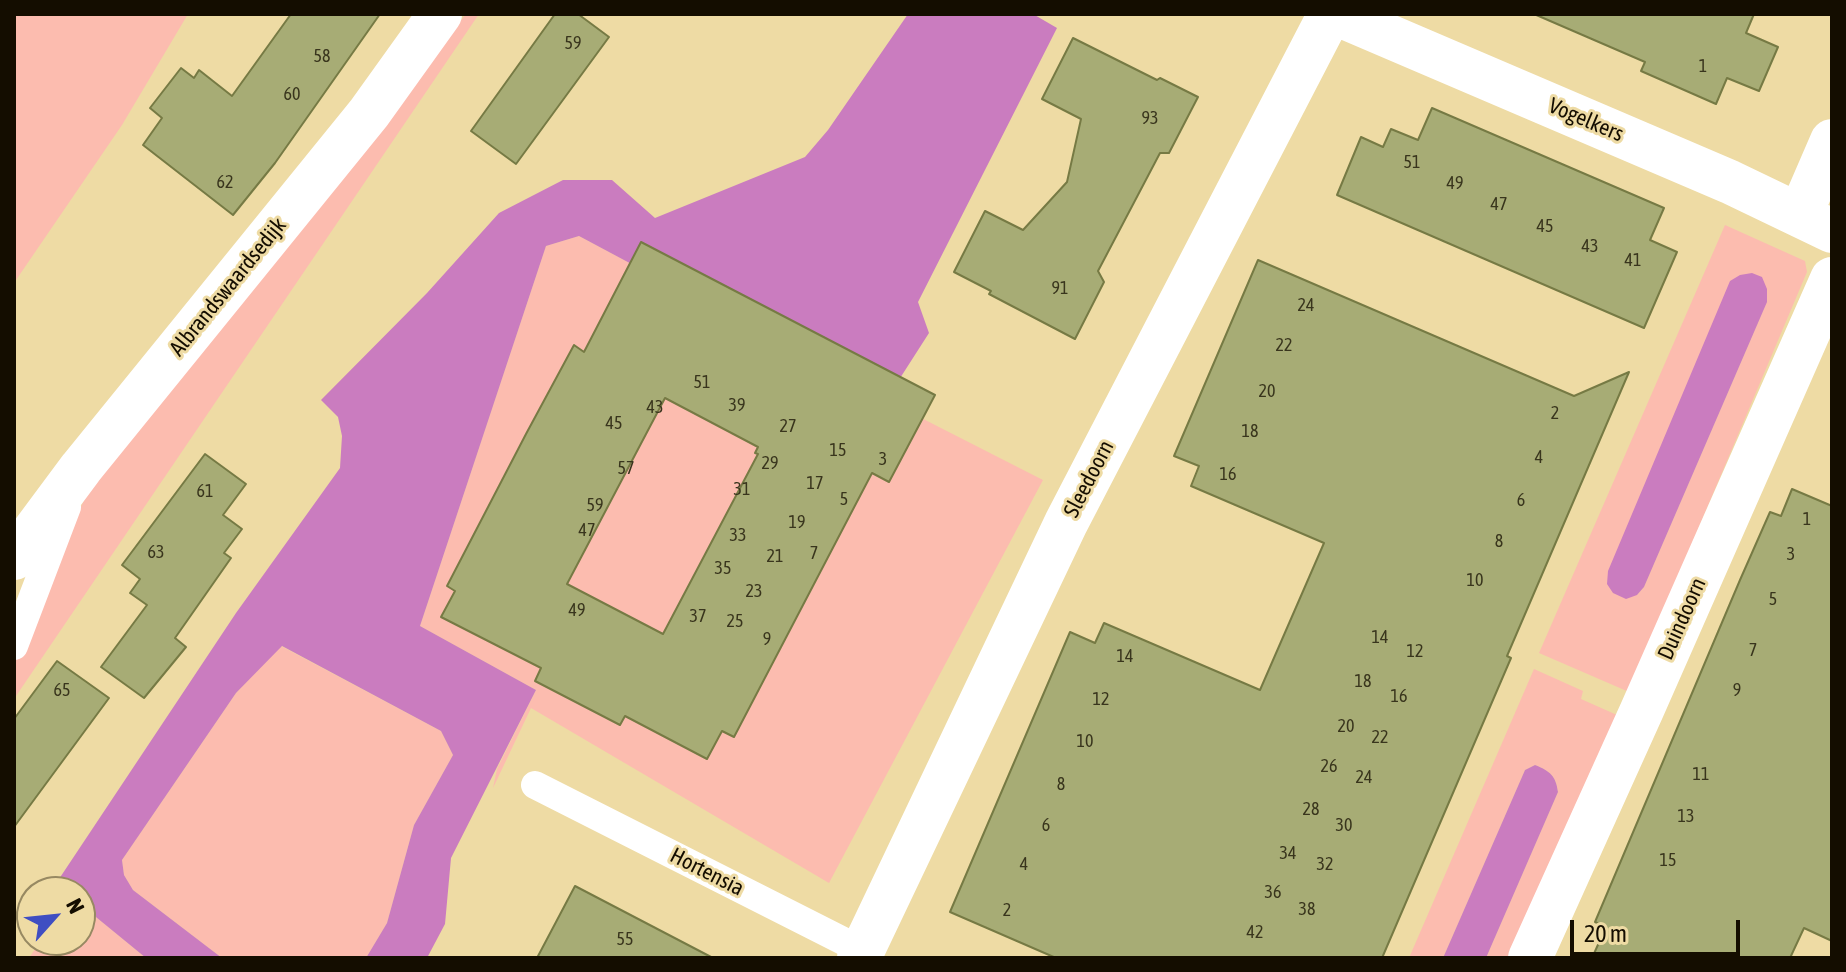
<!DOCTYPE html>
<html>
<head>
<meta charset="utf-8">
<style>
  body { margin:0 }
  #map { position:relative; width:1846px; height:972px; overflow:hidden; background:#eedba4; font-family:"Asap Condensed",sans-serif }
  canvas { display:block }
  .frame { position:absolute; inset:0; border:16px solid #140d00; pointer-events:none }
  .north { position:absolute; left:16px; top:876px; width:80px; height:80px; box-sizing:border-box; background:#eedba4; border:2px solid #978962; border-radius:50%; rotate:63deg; font-size:22px; font-weight:700; line-height:32px; text-align:center; color:#140d00 }
  .north::after { content:''; display:block; margin:auto; width:28px; height:36px; background:#3f4ec2; clip-path:polygon(50% 0,100% 100%,50% 72%,0 100%) }
  .scale { position:absolute; left:1570px; top:920px; width:170px; height:36px; box-sizing:border-box; border:4px solid #140d00; border-top:0; padding-left:10px; font-size:24px; line-height:28px; white-space:nowrap; color:#140d00; -webkit-text-stroke:6px #eedba4; paint-order:stroke }
</style>
</head>
<body>
<div id="map">
<canvas width="1846" height="972"></canvas>
<div class="frame"></div>
<div class="north">N</div>
<div class="scale">20 m</div>
</div>
<script>
const ctx = document.querySelector('canvas').getContext('2d');
ctx.lineJoin = 'round';
function fillPath(path, color) { ctx.fillStyle = color; ctx.fill(path, 'evenodd'); }
function strokePath(path, color, width, dash) { ctx.strokeStyle = color; ctx.lineWidth = width; ctx.lineCap = dash ? 'butt' : 'round'; ctx.setLineDash(dash || []); ctx.stroke(path); }
function label(font, color, halo, rows, align = 'center') {
  ctx.font = font + ' "Asap Condensed",sans-serif'; ctx.lineWidth = 6; ctx.setLineDash([]); ctx.textBaseline = 'middle'; ctx.strokeStyle = halo; ctx.fillStyle = color; for (const [text, x, y, turn = 0] of rows) {
    ctx.save(); ctx.translate(x, y); ctx.rotate((+turn || 0) * Math.PI / 180); ctx.textAlign = isNaN(turn) ? turn : align; if (halo) ctx.strokeText(text, 0, 0); ctx.fillText(text, 0, 0); ctx.restore();
  }
}
const green = new Path2D(`
  M14,14h174l-66,111 -108,158z
  M466,14h13l-465,685v-43l75,-167z
  M1725,225l80,36 2,11 -178,420 -90,-39zM1767,302l-123,285 -7,8z
  M579,236l307,164 157,80 -214,403 -298,-175 -38,80 4,-19 39,-79 -116,-64 126,-380z
  M281,646l160,85 12,24 -39,70 -27,98 -21,35h-144l-89,-68 -9,-15 -2,-15 114,-167z
  M1534,669l49,22 -2,8 36,16 -104,243h-27l72,-166c-2,-16 -8,-21 -23,-27l-10,5 -82,188h-34z
  M80,904l66,54h-117l12,-18h39z`);
const water = new Path2D(`
  M908,14h125l24,14 -139,274 11,31 -43,67 -307,-164 -33,10 -126,380 116,64 -85,168 -6,66 -18,34h-61l21,-35 27,-98 39,-70 -12,-24 -159,-85 -46,47 -114,167 2,15 9,15 89,68h-76l-66,-54v-12h-16l-9,-7 181,-272 104,-145 2,-32 -4,-19 -17,-17 106,-107 72,-80 64,-33h49l43,38 150,-61 23,-27z
  M1752,273l10,4 5,12v13l-123,285 -7,8 -11,4 -13,-6 -6,-9 1,-13 122,-290 10,-6z
  M1535,765c15,6 21,11 23,27l-72,166h-43l82,-188z`);
const building = new Path2D(`
  M291,14h89l-105,149 -42,52 -90,-70 19,-27 -12,-10 31,-40 13,10 5,-8 33,26z
  M555,14h23l31,23 -93,127 -45,-33z
  M1534,14h220l-8,19 32,14 -19,44 -32,-13 -11,26 -75,-33 4,-9z
  M1073,38l84,42 3,-2 38,19 -29,56h-9l-62,118 6,11 -29,57 -86,-45 2,-3 -37,-19 31,-61 38,19 44,-48 14,-63 -39,-20z
  M1432,108l232,100 -14,32 27,12 -33,76 -307,-133 24,-58 22,10 8,-18 27,11z
  M641,242l294,153 -46,87 -17,-9 -138,264 -12,-6 -15,28 -82,-43 -5,9 -85,-44 6,-13 -100,-51 14,-26 -8,-5 79,-152 48,-89 10,7zM665,398l93,49 -3,6 3,1 -95,180 -96,-50z
  M1258,260l316,136 55,-24 -122,284 4,2 -129,300h-326l-106,-46 120,-280 25,11 9,-20 156,67 64,-147 -133,-57 8,-20 -25,-10z
  M205,454l41,30 -23,31 19,14 -18,24 7,5 -56,80 11,9 -42,51 -43,-31 46,-62 -17,-12 10,-14 -18,-14z
  M1792,489l40,17v435l-28,-13 -14,30h-198l14,-31 -11,-5 145,-342 30,-68 11,4z
  M57,661l52,37 -95,129v-108z
  M575,886l138,72h-176z`);
const service = new Path2D(`
  M14,646l53,-139
  M535,785l328,166`);
const minor = new Path2D(`
  M1337,14l393,168 102,49
  M1800,215l32,-74
  M14,558l67,-90 288,-355 71,-99
  M859,958l207,-435 264,-509
  M1530,958l112,-248 190,-431`);
const numberNames = [
  ["59",573,43],
  ["58",322,56],
  ["1",1703,66],
  ["60",292,94],
  ["93",1150,118],
  ["51",1412,162],
  ["62",225,182],
  ["49",1455,183],
  ["47",1499,204],
  ["45",1545,226],
  ["43",1590,246],
  ["41",1633,260],
  ["91",1060,288],
  ["24",1306,305],
  ["22",1284,345],
  ["51",702,382],
  ["20",1267,391],
  ["39",737,405],
  ["43",655,407],
  ["2",1555,413],
  ["45",614,423],
  ["27",788,426],
  ["18",1250,431],
  ["15",838,450],
  ["4",1539,457],
  ["3",883,459],
  ["29",770,463],
  ["57",626,468],
  ["16",1228,474],
  ["17",815,483],
  ["31",742,489],
  ["61",205,491],
  ["5",844,499],
  ["6",1521,500],
  ["59",595,505],
  ["1",1807,519],
  ["19",797,522],
  ["47",587,530],
  ["33",738,535],
  ["8",1499,541],
  ["63",156,552],
  ["7",814,553],
  ["3",1791,554],
  ["21",775,556],
  ["35",723,568],
  ["10",1475,580],
  ["23",754,591],
  ["5",1773,599],
  ["49",577,610],
  ["37",698,616],
  ["25",735,621],
  ["14",1380,637],
  ["9",767,639],
  ["7",1753,650],
  ["12",1415,651],
  ["14",1125,656],
  ["18",1363,681],
  ["65",62,690],
  ["9",1737,690],
  ["16",1399,696],
  ["12",1101,699],
  ["20",1346,726],
  ["22",1380,737],
  ["10",1085,741],
  ["26",1329,766],
  ["11",1701,774],
  ["24",1364,777],
  ["8",1061,784],
  ["28",1311,809],
  ["13",1686,816],
  ["6",1046,825],
  ["30",1344,825],
  ["34",1288,853],
  ["15",1668,860],
  ["4",1024,864],
  ["32",1325,864],
  ["36",1273,892],
  ["38",1307,909],
  ["2",1007,910],
  ["42",1255,932],
  ["55",625,939]
];
const streetNames = [
  ["Vogelkers",1586,120,23],
  ["Albrandswaardsedijk",228,287,-51],
  ["Sleedoorn",1089,479,-63],
  ["Duindoorn",1682,619,-66],
  ["Hortensia",707,872,27]
];
fillPath(green, '#fcbcaf');
fillPath(water, '#ca7cbf');
fillPath(building, '#a7ac75');
strokePath(building, '#767a44', 2);
strokePath(service, '#fff', 28);
strokePath(minor, '#fff', 44);
label('18px', '#39351d', null, numberNames);
label('22px', '#140d00', '#eedba4', streetNames);
</script>
</body>
</html>
